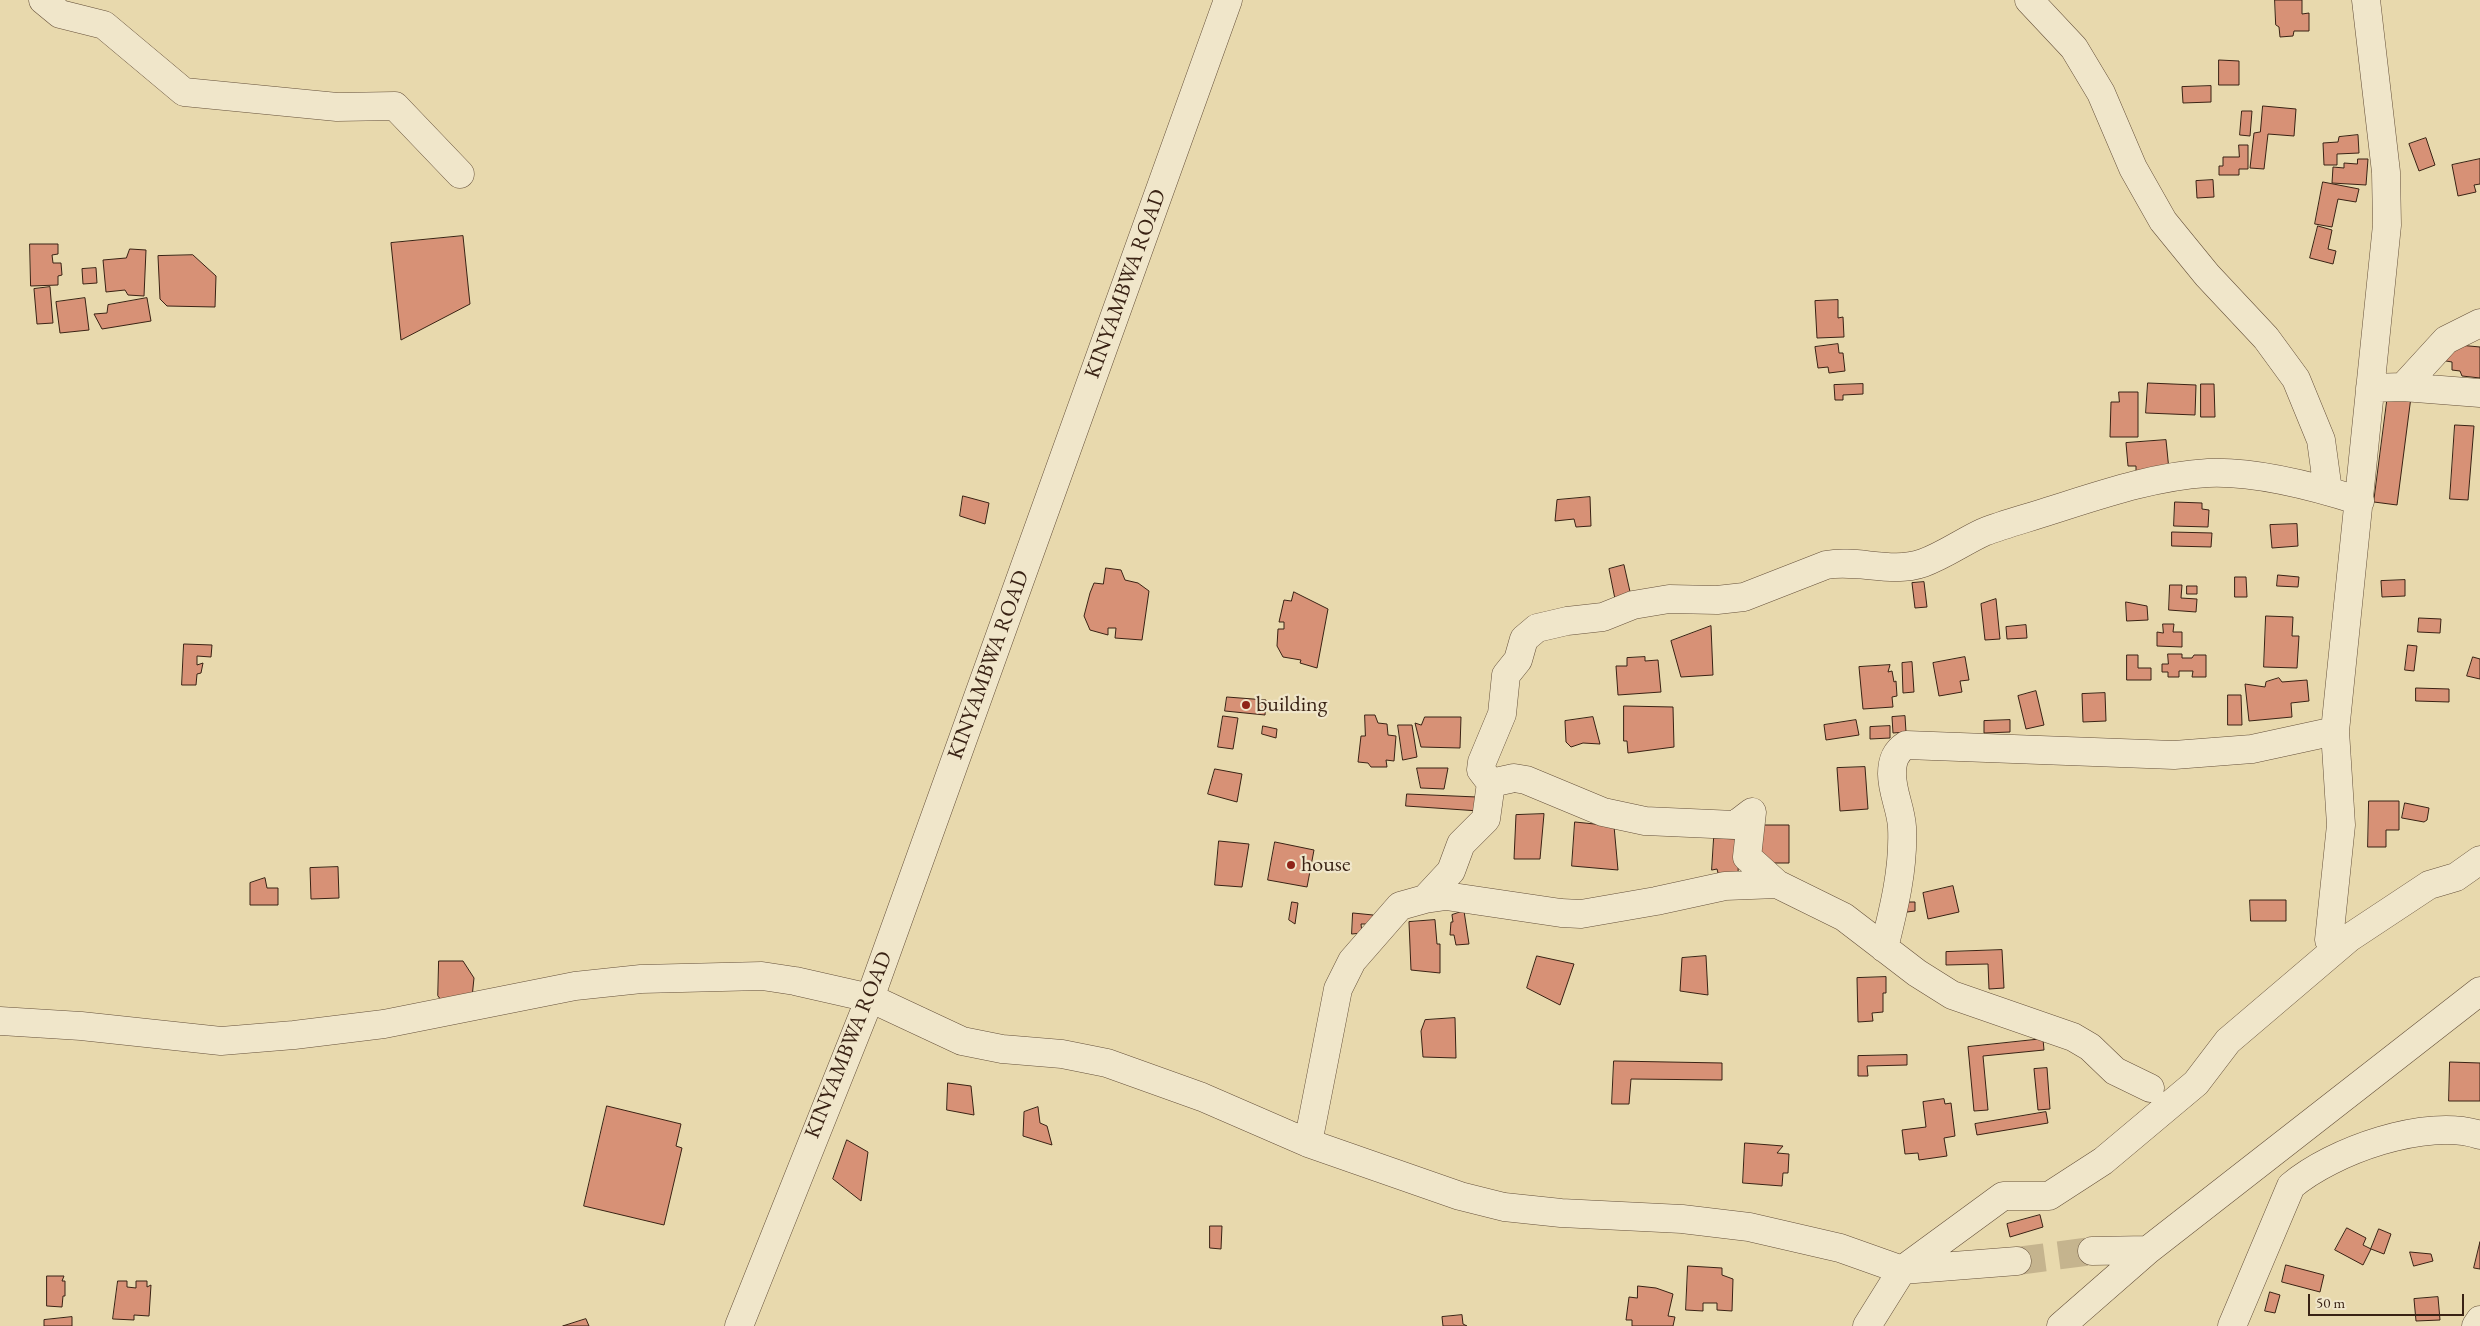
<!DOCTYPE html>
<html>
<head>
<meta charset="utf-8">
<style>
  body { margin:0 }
  #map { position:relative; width:2480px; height:1326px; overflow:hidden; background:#e8d9ad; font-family:"EB Garamond",serif }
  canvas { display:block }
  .scale { position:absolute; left:2308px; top:1294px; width:156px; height:22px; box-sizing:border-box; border:2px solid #392214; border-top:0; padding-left:6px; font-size:15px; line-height:18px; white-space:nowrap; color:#392214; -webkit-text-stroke:4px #f0e6ca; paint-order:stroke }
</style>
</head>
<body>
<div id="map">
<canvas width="2480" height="1326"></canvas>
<div class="scale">50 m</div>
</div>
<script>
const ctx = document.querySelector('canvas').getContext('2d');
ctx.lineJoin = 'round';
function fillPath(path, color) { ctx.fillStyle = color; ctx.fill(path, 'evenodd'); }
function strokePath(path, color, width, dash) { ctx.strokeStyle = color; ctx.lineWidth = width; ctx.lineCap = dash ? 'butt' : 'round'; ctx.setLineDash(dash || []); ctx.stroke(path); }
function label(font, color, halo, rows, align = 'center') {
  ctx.font = font + ' "EB Garamond",serif'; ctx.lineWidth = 4.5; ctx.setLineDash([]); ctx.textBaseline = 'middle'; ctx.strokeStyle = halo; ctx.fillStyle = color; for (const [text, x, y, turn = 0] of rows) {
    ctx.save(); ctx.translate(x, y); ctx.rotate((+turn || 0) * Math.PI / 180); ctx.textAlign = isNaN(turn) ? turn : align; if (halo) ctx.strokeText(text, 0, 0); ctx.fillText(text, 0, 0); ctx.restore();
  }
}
const building = new Path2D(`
  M2275,0h27v14l7,-1v18h-15l-1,5 -13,1 -1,-10 -3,-2z
  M2219,60l20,1v24h-20z
  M2211,86v16l-28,1 -1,-16z
  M2263,106l33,3 -2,27 -26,-2 -4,35 -14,-1 4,-35 6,-1z
  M2242,111h10l-2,25 -10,-1z
  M2358,135l1,18 -22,1v11h-13l-1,-22 15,-1 1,-5z
  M2426,138l9,27 -16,6 -10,-27z
  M2239,145h9v24h-9v6h-20v-9h4v-9h16z
  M2358,159h10l-2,26 -34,-2 1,-16 11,1v-5l13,1z
  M2480,159v25l-6,1 2,7 -18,4 -6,-31z
  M2213,180l1,17 -17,1 -1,-17z
  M2323,182l36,7 -3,13 -18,-3 -6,28 -17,-3z
  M2318,226l14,4 -4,19 8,2 -3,13 -23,-6z
  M463,236l7,68 -69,36 -10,-97z
  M30,244h28v10l-6,1 1,8h8l1,12 -4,1v9l-27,1z
  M130,249l16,1 -2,46 -16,-1 -3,-5 -19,2 -3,-32 23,-2z
  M193,255l23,21 -1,31 -48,-1 -7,-7 -2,-43z
  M96,268l1,15 -14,1 -1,-15z
  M50,287l3,36 -16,1 -3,-35z
  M85,298l4,32 -29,3 -4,-31z
  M147,298l4,23 -49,8 -8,-15 13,-1 1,-8z
  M1838,300v18l5,-1 1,20 -27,1 -2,-37z
  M1838,344l1,9h4l2,18 -16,2 -1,-6 -10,1 -3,-21z
  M2448,344l32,3v31l-18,-2 -2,-5 -8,-1v-8l-6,-1z
  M2148,383l48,2 -1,30 -49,-2z
  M1863,384v10l-20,1v5h-8l-1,-15z
  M2201,384h13l1,33h-14z
  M2119,392h19v45h-28l1,-35h8z
  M2388,394l23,3 -14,108 -23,-3z
  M2455,425l19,1 -6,74 -18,-1z
  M2166,440l3,30 -33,3v-7h-8l-2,-23z
  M963,496l26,7 -4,21 -25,-8z
  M1590,497l1,29 -15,1 -2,-8 -19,2 2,-21z
  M2175,502l27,1v6l7,1 -1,17 -34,-1z
  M2297,524l1,22 -26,2 -2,-23z
  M2172,532l40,1 -1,14 -39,-1z
  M1624,565l9,40 -17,-1 -7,-35z
  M1106,568l15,2 4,10 13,3 11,8 -7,49 -27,-2 1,-10h-8v7l-18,-5 -6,-14 6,-23 4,-10 9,1z
  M2278,575l21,2 -1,10 -21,-1z
  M2235,577h11l1,20h-12z
  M2405,580v16l-23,1 -1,-16z
  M1924,582l3,25 -12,1 -3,-25z
  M2170,585h12l-1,13 16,1 -1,13 -27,-2z
  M2187,586h10v8h-10z
  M1294,592l34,17 -11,59 -17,-5 1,-3 -18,-3 -6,-11 1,-17h6v-7h-5l5,-22 7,1z
  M1996,599l4,40 -15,1 -4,-36z
  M2126,602l21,4 1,14 -21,1z
  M2266,616l27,1 -1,19h7l-2,32 -33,-1z
  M2419,618l22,1 -1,14 -22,-1z
  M2163,624h11l-1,8h9v15l-25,-1v-14l6,1z
  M2026,625l1,13 -20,1 -1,-12z
  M1711,626l2,49 -32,2 -10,-36z
  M184,644l28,1 -1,12 -14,-1v9l6,-2 -2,10 -4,1 -1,11h-14z
  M2408,645l9,1 -3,25 -9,-1z
  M2168,654h14v4h10l2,-3h12v22h-14l1,-6h-14v6h-11v-5h-6v-8h6z
  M2127,655h11v13h13v12h-24z
  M1645,657v4l13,-1 3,32 -43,3 -2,-29h11v-8z
  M1965,657l4,23 -9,1 2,11 -23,4 -6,-33z
  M2473,657l7,2v20l-13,-3z
  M1912,662l2,30 -11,1 -1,-30z
  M1890,665l-2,7 4,-1 2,11 2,-1 1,15 -5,1 1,10 -30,2 -4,-42z
  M2279,678l3,4 25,-2 2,21 -18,2 1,14 -43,4 -4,-37 20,3 1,-5z
  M2416,688l33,1v13l-33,-1z
  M2036,691l8,34 -18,4 -8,-33z
  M2105,693l1,28 -23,1 -1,-28z
  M2228,695h13l1,30h-14z
  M1227,697l39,3 -1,15 -40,-4z
  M1624,706l49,1 1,40 -46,6 -1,-12h-3z
  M1365,715h10l3,8 9,1 1,11 8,1 -2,25 -8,-1 1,7h-16l-3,-4 -10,-1 3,-26h4z
  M1223,716l15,2 -5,31 -15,-2z
  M1905,716l1,16 -13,1 -1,-16z
  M1425,717h36l-1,31 -39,-1 -6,-24 6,2z
  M1593,717l7,27 -17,-1 -12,4 -5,-5 -1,-21z
  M1856,720l3,15 -33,5 -2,-15z
  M2010,720v12l-26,1v-12z
  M1398,725h14l5,32 -14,3z
  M1263,726l14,3 -1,9 -14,-4z
  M1890,726v12l-20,1v-12z
  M1865,767l3,42 -28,2 -3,-43z
  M1417,768h31l-4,21 -23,-1z
  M1215,769l27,5 -5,28 -29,-8z
  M1407,794l70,3 2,14 -73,-5z
  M2369,801h30v29h-13v17h-18z
  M2405,803l24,5 -2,12 -3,2 -22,-4z
  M1544,814l-4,45h-26l2,-44z
  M1575,822l39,4 4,44 -46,-4z
  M1761,825h28v38h-21v-6h-16z
  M1714,838l25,1 -1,36 -19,2 -2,-8 -5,1z
  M1219,841l30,3 -7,43 -27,-2z
  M1275,842l39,8 -7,37 -39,-7z
  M338,867l1,31 -28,1 -1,-31z
  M265,878l2,10h11v17h-28v-22z
  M1953,886l6,26 -31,7 -5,-26z
  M2250,900h36v21h-35z
  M1292,902l6,1 -3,21 -6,-4z
  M1906,902h9v9l-8,1z
  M1464,911l5,33 -13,1 -2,-10h-4l1,-13h2l-1,-7z
  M1353,913l20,2v9h-12l1,9 -10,1z
  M1435,920l2,24h3v29l-29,-3 -2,-48z
  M2002,950l2,38 -15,1 -1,-25 -42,1v-13z
  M1537,956l37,8 -14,41 -33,-17z
  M1706,956l2,39 -28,-4 2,-33z
  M439,961h24l11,17 -3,29 -27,-3 -6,-8z
  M1886,977v16h-3v19l-11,1 1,8 -15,1 -1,-44z
  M1455,1018l1,40 -33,-1 -2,-26 4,-11z
  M2043,1039l1,11 -61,6 5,54 -14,1 -6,-64z
  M1907,1055v10l-40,1 1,10h-10v-20z
  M1614,1061l108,2v17l-91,-1 -2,25h-17z
  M2450,1062l30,1v38h-31z
  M2047,1068l3,41 -12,1 -4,-41z
  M948,1083l23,3 3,29 -27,-5z
  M1944,1099l1,5 6,-1 4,33 -11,2 3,18 -28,4 -1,-7 -13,1 -3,-24 24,-3 -3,-25z
  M607,1106l74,18 -5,22 6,2 -18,77 -80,-19z
  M1038,1107l2,16 7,3 5,19 -29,-9 1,-24z
  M2046,1112l2,11 -71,12 -2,-11z
  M847,1140l21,12 -7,49 -28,-22z
  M1745,1143l38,3 -6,7 12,1 -1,19h-5l-1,13 -39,-3z
  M2040,1215l3,12 -33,10 -3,-13z
  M1210,1226h12l-1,23 -11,-1z
  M2347,1228l19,10 -3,7 8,4 -8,16 -28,-15z
  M2379,1229l12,5 -7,20 -13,-5z
  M2480,1242v27l-6,-1z
  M2410,1252l21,2 2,7 -19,5z
  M2286,1265l38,10 -4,17 -38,-10z
  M1688,1266l34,2v7l11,4 -1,32 -15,-1v-7h-14v8l-17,-1z
  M47,1276h17l-2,5h3v15h-2l-1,11 -15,-1z
  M118,1281h9v6l9,1v-7h11v6l4,-2 -2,31 -15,-1v5l-21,-1z
  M1638,1286l18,2 17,6 -5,22 7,1 -2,9h-41v-6h-6l3,-23 8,1z
  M2270,1292l10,3 -5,18 -10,-2z
  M2438,1297l2,23 -24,1 -2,-22z
  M1462,1315l1,9 4,2h-24l-1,-9z
  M72,1317v9h-28v-6z
  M586,1319l3,7h-26z`);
const minorTunnel = new Path2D(`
  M2017,1261l75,-10`);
const minor = new Path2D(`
  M43,0l17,14 44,11 80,67 153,15 58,-1 65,68
  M2029,0l45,48 27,45 32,75 30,53 44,54 59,63 30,41 25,61 7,51
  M2403,387l43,-47 34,-17
  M2370,388l33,-1 77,6
  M1491,783l-10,-13 1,-8 20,-48 4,-39 12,-15 6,-21 13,-11 30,-7 36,-4 30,-12 36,-6 48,1 27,-3 82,-32c32,-6 65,9 97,-2 22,-8 41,-22 61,-31 21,-8 44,-14 65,-21 51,-16 105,-35 159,-38 46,-2 108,14 152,28
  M1425,899l26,-28 10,-27 25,-25 5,-36 23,-5 12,2 77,32 42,9 90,4 17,-13 -5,45 30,27
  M2329,940l12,-115 -6,-94 52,-506 -1,-53 -20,-172
  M1884,948c10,-40 20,-80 18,-121 -1,-18 -10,-35 -10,-53 0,-13 3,-22 14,-29l268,10 78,-6 83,-18
  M0,1021l81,5 140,15 73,-6 90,-11 191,-38 66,-7 121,-3 33,5 75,17 92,43 40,8 60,5 45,9 95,34 106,46 152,53 44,11 57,6 121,6 67,8 91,21 62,22 115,-9
  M1308,1143l30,-154 14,-28 48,-55 25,-7 21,-3 115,17 20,1 75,-13 69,-15 52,-2 67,33 73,56 35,22 121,42 17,10 25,24 35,17
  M2092,1251l56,-1
  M739,1326l131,-328 358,-998
  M1867,1326l35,-56 101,-74h46l54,-35 93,-78 32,-42 121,-103 80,-53 27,-8 24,-17
  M2061,1326l87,-76 332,-259
  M2232,1326l59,-140c41,-35 136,-69 189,-51
  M2476,1326l4,-6`);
const markers = [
  [1246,705,5,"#8f2418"],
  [1291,865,5,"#8f2418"]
];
const streetNames = [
  ["KINYAMBWA ROAD",1126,284,-70],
  ["KINYAMBWA ROAD",989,665,-70],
  ["KINYAMBWA ROAD",849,1045,-68]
];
const poiNames = [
  ["building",1256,705],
  ["house",1301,865]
];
fillPath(building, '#d79176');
strokePath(building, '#392214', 1);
strokePath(minorTunnel, '#c5b48e', 28, [28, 14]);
strokePath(minor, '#65503a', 29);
strokePath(minor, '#f0e6ca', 28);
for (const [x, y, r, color] of markers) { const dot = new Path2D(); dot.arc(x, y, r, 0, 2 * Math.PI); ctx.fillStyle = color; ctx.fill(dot); strokePath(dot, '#f0e6ca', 2); }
label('22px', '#392214', '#f0e6ca', streetNames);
label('22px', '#392214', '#f0e6ca', poiNames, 'left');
</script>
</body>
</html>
